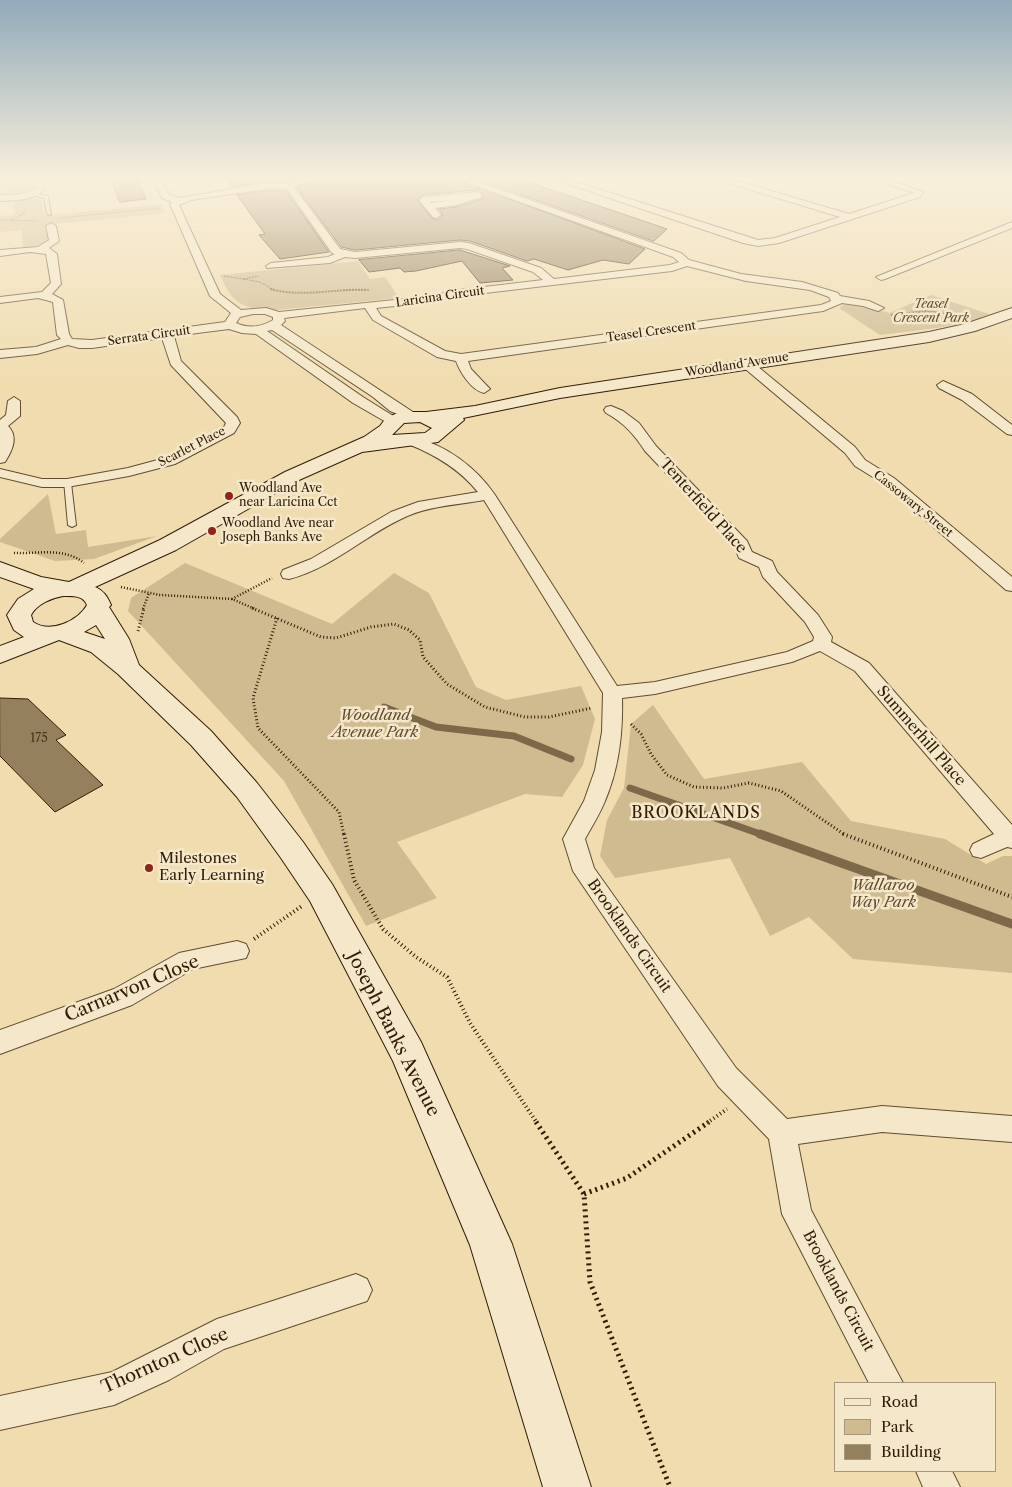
<!DOCTYPE html>
<html>
<head>
<meta charset="utf-8">
<style>
  body { margin:0 }
  #map { position:relative; width:1012px; height:1487px; overflow:hidden; background:#f0dcae; font-family:"Libre Caslon Text",serif }
  canvas { display:block }
  .legend { position:absolute; left:834px; top:1382px; width:162px; height:90px; box-sizing:border-box; background:#f5e8ca; border:1px solid #a7967c; margin:0; padding:6px 9px; list-style:none; font-size:15px; color:#311c06 }
  .legend li { display:flex; align-items:center; gap:10px; height:25px }
  .legend b { width:25px; border:1px solid #a7967c }
</style>
</head>
<body>
<div id="map">
<canvas width="1012" height="1487"></canvas>
<ul class="legend">
<li><b style="height:6px;background:#f5e8ca"></b>Road</li>
<li><b style="height:14px;background:#d0bb91"></b>Park</li>
<li><b style="height:14px;background:#94805d"></b>Building</li>
</ul>
</div>
<script>
const ctx = document.querySelector('canvas').getContext('2d');
ctx.lineJoin = 'round';
function fillPath(path, color) { ctx.fillStyle = color; ctx.fill(path, 'evenodd'); }
function strokePath(path, color, width, dash) { ctx.strokeStyle = color; ctx.lineWidth = width; ctx.lineCap = dash ? 'butt' : 'round'; ctx.setLineDash(dash || []); ctx.stroke(path); }
function label(font, color, halo, rows, align = 'center') {
  ctx.font = font + ' "Libre Caslon Text",serif'; ctx.lineWidth = 5; ctx.setLineDash([]); ctx.textBaseline = 'middle'; ctx.strokeStyle = halo; ctx.fillStyle = color; for (const [text, x, y, turn = 0] of rows) {
    ctx.save(); ctx.translate(x, y); ctx.rotate((+turn || 0) * Math.PI / 180); ctx.textAlign = isNaN(turn) ? turn : align; if (halo) ctx.strokeText(text, 0, 0); ctx.fillText(text, 0, 0); ctx.restore();
  }
}
const green = new Path2D(`
  M0,178h31l2,13 -31,4z
  M33,198l8,1 3,17 118,-12 3,9 -119,12 2,16 -11,5 -14,1 -1,-17 -22,2v-16l14,-1 -1,-15z
  M358,261l12,18 15,-2 14,21 -132,13c-30,-6 -34,-8 -47,-36z
  M931,295l58,19c-26,13 -79,17 -109,21l-41,-27 9,-7 41,12z
  M48,494l8,40 30,-4 2,17 69,-11 -63,23 -39,2 -55,-19v-3z
  M185,563l147,61 62,-51 35,20 47,94 30,13 75,-14 14,33 -12,46 -21,32 -37,-3 -128,48 40,56 -71,28 -82,-145 -156,-170 3,-13z
  M653,705l51,74 98,-17 49,59 94,18 41,25 17,-8h9v117l-159,-14 -44,-42 -39,19 -40,-78 -115,20 -15,-22 7,-36 17,-32 7,-64z`);
const streamFar1 = new Path2D(`
  M384,707l52,20 78,9 57,23
  M630,788l133,47`);
const stream = new Path2D(`
  M760,834l252,90`);
const building = new Path2D(`
  M111,178h26l9,21 -26,3z
  M227,178h67l-6,3h-22l-34,6z
  M320,178h132l193,71 -16,15 -26,-4 -35,10 -34,-11 -7,2 -57,-20 -10,-1 -105,10 -14,-3 -44,-59zM479,190l5,5 -2,4 -25,8 -18,2 4,6 -6,5 -5,-2 -15,-18 6,-5z
  M474,178h43l150,51 -13,12z
  M266,191h20l43,61 -49,7 -21,-24 6,-1 -28,-39z
  M460,250l50,16 -8,2 11,12 -33,3 -18,-22 -46,10 -12,1 -4,-4 -31,4 -10,-12z
  M0,698l28,1 38,36 -10,5 47,45 -48,27 -55,-56z`);
const pathFar5 = new Path2D(`
  M60,218l99,-10
  M0,220l37,1
  M11,220l12,-6 2,-5
  M224,276l19,3 16,-3
  M243,279l17,3 14,8
  M343,290h24`);
const pathFar4 = new Path2D(`
  M270,289c33,9 66,-1 99,1
  M891,315l35,-4 28,3`);
const pathFar3 = new Path2D(`
  M14,553c23,1 51,-6 70,10
  M121,587l39,8 72,4 23,10
  M232,599l40,-21
  M143,609l6,-16`);
const pathFar2 = new Path2D(`
  M252,608l69,29 15,1 35,-11 23,-3 15,6 11,10 3,17 24,27 38,23 40,10h24l43,-9
  M277,618l-24,80 5,30 81,84 5,23
  M138,631l6,-23
  M631,724l10,10 10,20 16,21 27,12 29,1 26,-5 32,8 64,44`);
const pathFar1 = new Path2D(`
  M344,834l10,46 29,49 33,28 31,20 23,46 67,100
  M843,834l169,63
  M254,939l48,-33
  M707,1123l20,-14`);
const path = new Path2D(`
  M536,1122l48,72 6,88 80,205
  M584,1194l43,-16 82,-56`);
const lane = new Path2D(`
  M32,193l16,3 3,19 -4,-1 -3,-16 -12,-3z
  M64,481h3l4,2 5,42 -4,2 -4,-2z`);
const street = new Path2D(`
  M34,178h8l3,11c-11,12 -30,11 -45,12v-6c13,0 26,0 36,-7z
  M153,178h8l8,16 11,4 86,-15h22l12,-5h18l-24,9 46,62 15,3 105,-10 9,1 72,25 13,11 116,-14 9,-3 -6,-5 -219,-79h13l214,75 8,7 52,14 61,8 36,11 2,3 29,5 15,7 -6,3 -15,-5 -21,-3 -19,8 -355,50 3,8 19,20 -6,4c-13,-3 -24,-21 -28,-32l-19,-4 -64,-37 -8,-12 -81,10 1,3 -4,4 138,91 -7,4 -22,-9 -17,-14 -101,-67 -5,1 96,66 35,22 2,3 -7,4 -40,-23 -97,-69 -14,-1 -13,-4 -55,7 7,25 56,56 3,6 -6,10 -59,31 -46,12 -62,11h-25l-42,-10v-8l42,10h25l61,-11 37,-10 59,-31 2,-4 -55,-58 -9,-27 -70,10h-13l-11,-3 -31,9 -37,4v-8l36,-3 25,-8 -4,-4 -4,-33 -15,-4 -38,5v-6l42,-5 9,-9 -5,-29 -16,-2 -30,4v-6l38,-3 11,-7 -3,-14 5,-3 5,3 3,15 -10,7 8,6 4,30 -9,10 11,6 6,34 3,5 20,1 133,-18 6,-9 -21,-17 -40,-92 2,-2 -10,-4zM266,189h21l45,64 3,1 -7,3 -57,6 -5,3 1,2 63,-5 15,-6 10,1 105,-10 7,1 66,23 10,8 -93,11 -17,5 -154,16 -13,-4 -25,2 -21,-16 -41,-89 12,-5zM687,266l59,15 64,9 19,7 2,4 -10,4 -360,49 -16,-3 -64,-35 -5,-8 58,-6 17,-5 221,-26zM253,314h12l8,3v3c-11,7 -25,9 -37,3l4,-6z
  M550,178h14l194,62 17,-2 65,-21 -128,-39h15l122,36 65,-21 -44,-15h14l39,14 -3,5 -141,46 -21,3 -15,-3z
  M478,192l4,3 -1,2 -24,8 -22,3 6,7 -5,3 -3,-1 -14,-17 4,-3zM453,200l-23,3v-1z
  M1012,222v6l-127,51 -4,1 -5,-3z
  M747,360l4,1 104,86 10,13 29,18 118,99v14l-6,-1 -122,-106 -29,-18 -10,-13 -102,-86 -2,-3 2,-3z
  M943,381l29,13 40,31v10l-5,-1 -45,-34 -23,-12 -2,-3z
  M14,397l6,4v15l-12,10c11,11 4,25 -3,36l-5,1v-43l6,-5 2,-14z
  M611,406l12,5 16,12 17,23 91,95 5,11 20,9 5,11 41,43 14,22 -1,5 38,21 143,162v23l-5,-1 -26,11 -8,-2 -3,-6 3,-6 21,-10 -139,-163 -35,-20 -28,11 -137,32 -33,4c1,35 -3,70 -17,103 -5,13 -13,25 -20,38l9,29 142,200 51,51 95,-13 130,10v26l-130,-10 -84,12 13,66 92,173h-34l-87,-169 -13,-75 -51,-53 -145,-215 -10,-32 21,-38 11,-31 7,-38 1,-39 -119,-193c-27,5 -58,6 -83,19 -38,18 -71,50 -112,60l-6,-1 -2,-4 2,-4 28,-11 80,-47 27,-10 60,-10c-19,-23 -42,-37 -70,-48l-2,-3 2,-3 5,-1c33,8 63,30 82,58l122,191 38,-4 132,-30 26,-11 1,-4 -9,-15 -42,-45 -4,-10 -20,-9 -5,-13 -89,-94c-11,-17 -21,-28 -39,-38l-2,-3 2,-3z
  M237,941l9,3 3,7 -3,7 -53,11 -61,36 -132,49v-24l114,-41 65,-36z
  M356,1274l11,5 5,11 -5,11 -143,48 -55,31 -55,25 -114,25v-34l112,-24 105,-53z
  M916,1471h36l8,16h-37z`);
const secondary = new Path2D(`
  M1012,308v10l-37,13 -46,11 -369,56 -97,20 1,2 -26,22 -76,10 -63,28 -123,70 -81,37c9,4 12,9 16,18l-2,2 20,32 10,26 72,66 46,52 46,59 29,42 89,158 91,202 79,243h-48l-73,-242 -77,-184 -83,-160 -29,-43 -44,-61 -46,-52 -73,-71 -27,-22 -32,-12 -59,23v-17l24,-9 -10,-7 -7,-15 11,-16 16,-10 -34,-12v-15l41,15 28,5 91,-42 125,-68 79,-35 16,-11 6,-8 14,-6h26l49,-6 85,-18 369,-56 36,-8zM420,422l12,6 -7,5 -33,2 12,-12zM63,596c10,0 20,-1 24,9 -9,16 -37,29 -54,17l-2,-7c6,-11 20,-17 32,-19zM96,625l9,14 -21,-7z`);
const markers = [
  [229,496,5,"#8f2418"],
  [212,531,5,"#8f2418"],
  [149,868,5,"#8f2418"]
];
const farStreetnames = [
  ["Laricina Circuit",440,297,-8],
  ["Teasel Crescent",651,332,-8],
  ["Serrata Circuit",149,336,-8],
  ["Woodland Avenue",737,365,-9],
  ["Scarlet Place",192,447,-27],
  ["Cassowary Street",913,504,39]
];
const farParknames = [
  ["Teasel",931,305],
  ["Crescent Park",931,319]
];
const farPoinames = [
  ["Woodland Ave",239,489],
  ["near Laricina Cct",239,503],
  ["Woodland Ave near",222,524],
  ["Joseph Banks Ave",222,538]
];
const numberNames = [
  ["175",39,739]
];
const streetNames = [
  ["Tenterfield Place",703,506,48],
  ["Summerhill Place",921,736,49],
  ["Brooklands Circuit",629,936,55],
  ["Brooklands Circuit",838,1291,62]
];
const parkNames = [
  ["Woodland",375,716],
  ["Avenue Park",375,733],
  ["Wallaroo",883,886],
  ["Way Park",883,903]
];
const poiNames = [
  ["Milestones",159,859],
  ["Early Learning",159,876]
];
const neighbourhoodNames = [
  ["BROOKLANDS",696,813]
];
const nearStreetnames = [
  ["Carnarvon Close",132,989,-23],
  ["Joseph Banks Avenue",393,1034,63],
  ["Thornton Close",165,1361,-24]
];
fillPath(green, '#d0bb91');
strokePath(streamFar1, '#7d6849', 7);
strokePath(stream, '#7d6849', 9);
fillPath(building, '#94805d');
strokePath(building, '#311c06', 1);
strokePath(lane, '#614c30', 2);
strokePath(street, '#614c30', 2);
strokePath(secondary, '#311c06', 2);
strokePath(pathFar5, '#311c06', 1, [0.5, 1]);
strokePath(pathFar4, '#311c06', 2, [0.5, 1]);
strokePath(pathFar3, '#311c06', 2.5, [1, 2]);
strokePath(pathFar2, '#311c06', 3, [1, 2.5]);
strokePath(pathFar1, '#311c06', 4, [1, 3]);
strokePath(path, '#311c06', 5, [2, 4]);
fillPath(lane, '#f5e8ca');
fillPath(street, '#f5e8ca');
fillPath(secondary, '#f5e8ca');
const sky = ctx.createLinearGradient(0, 0, 0, 387);
sky.addColorStop(0, '#91aaba');
sky.addColorStop(0.46, '#f8efdb');
sky.addColorStop(1, '#f8efdb00');
ctx.fillStyle = sky;
ctx.fillRect(0, 0, 1012, 387);
for (const [x, y, r, color] of markers) { const dot = new Path2D(); dot.arc(x, y, r, 0, 2 * Math.PI); ctx.fillStyle = color; ctx.fill(dot); strokePath(dot, '#f5e8ca', 2); }
label('12px', '#311c06', '#f5e8ca', farStreetnames);
label('italic 12px', '#614c30', '#f5e8ca', farParknames);
label('12px', '#311c06', '#f5e8ca', farPoinames, 'left');
label('12px', '#4a351c', null, numberNames);
label('15px', '#311c06', '#f5e8ca', streetNames);
label('italic 15px', '#614c30', '#f5e8ca', parkNames);
label('15px', '#311c06', '#f5e8ca', poiNames, 'left');
ctx.letterSpacing = '1px';
label('16px', '#311c06', '#f5e8ca', neighbourhoodNames);
ctx.letterSpacing = '0px';
label('18px', '#311c06', '#f5e8ca', nearStreetnames);
</script>
</body>
</html>
